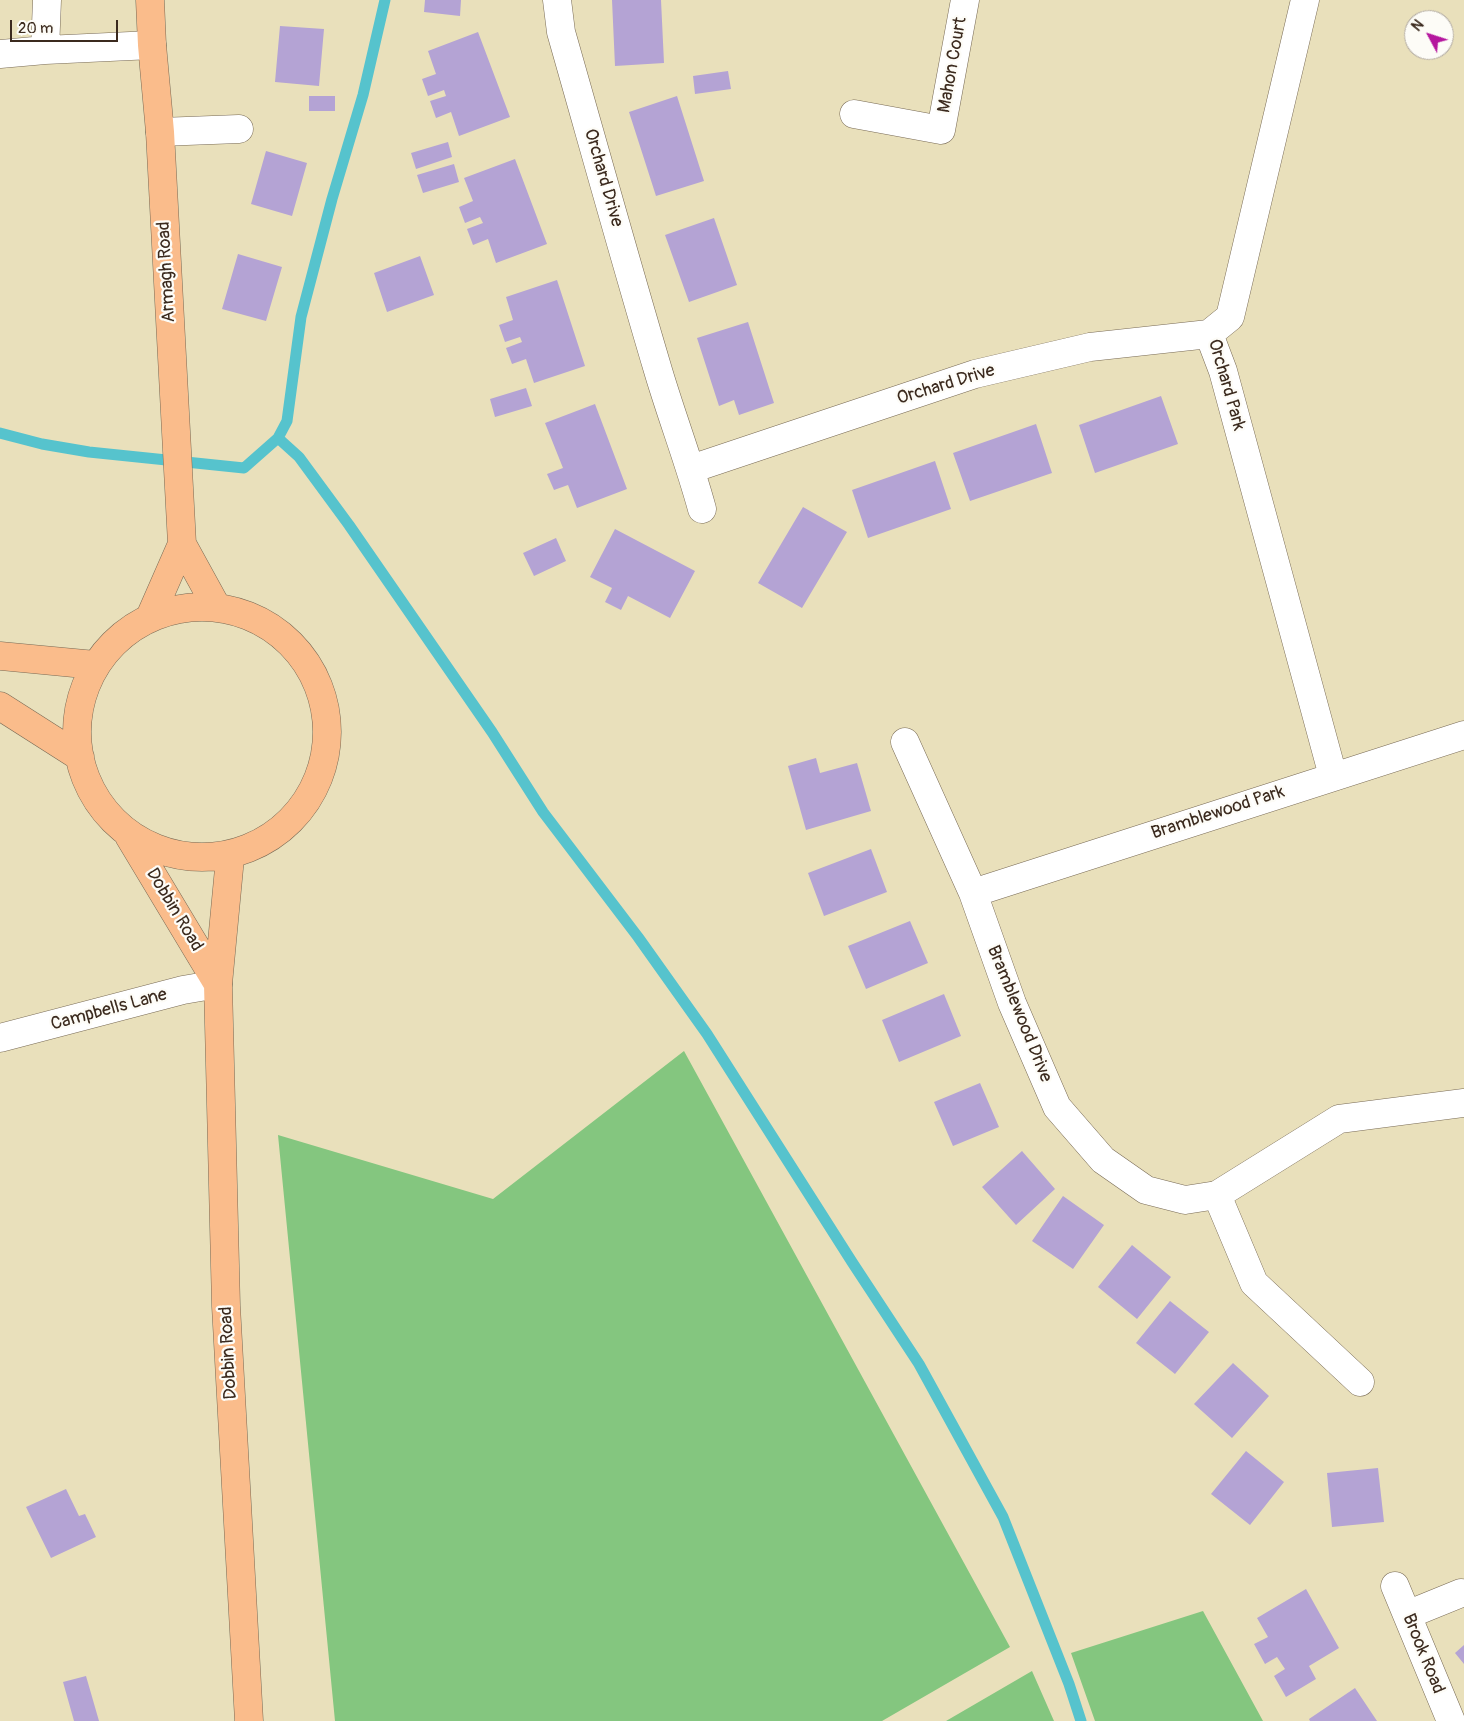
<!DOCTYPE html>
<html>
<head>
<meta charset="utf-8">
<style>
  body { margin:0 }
  #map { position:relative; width:1464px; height:1721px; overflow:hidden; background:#e9e0bb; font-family:Pangolin,sans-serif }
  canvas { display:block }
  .north { position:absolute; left:1404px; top:10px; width:50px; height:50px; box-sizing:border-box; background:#fdfcf7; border:1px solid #afa8a0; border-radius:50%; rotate:310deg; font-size:14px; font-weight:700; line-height:20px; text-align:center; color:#3b2a1e }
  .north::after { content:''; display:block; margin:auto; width:18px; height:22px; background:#b5179e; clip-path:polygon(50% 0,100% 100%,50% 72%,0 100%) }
  .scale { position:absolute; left:10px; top:20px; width:108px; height:22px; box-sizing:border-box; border:2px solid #3b2a1e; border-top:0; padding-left:6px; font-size:15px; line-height:18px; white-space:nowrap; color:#3b2a1e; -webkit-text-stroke:4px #fdfcf7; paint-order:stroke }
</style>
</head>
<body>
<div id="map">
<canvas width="1464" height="1721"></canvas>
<div class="north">N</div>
<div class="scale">20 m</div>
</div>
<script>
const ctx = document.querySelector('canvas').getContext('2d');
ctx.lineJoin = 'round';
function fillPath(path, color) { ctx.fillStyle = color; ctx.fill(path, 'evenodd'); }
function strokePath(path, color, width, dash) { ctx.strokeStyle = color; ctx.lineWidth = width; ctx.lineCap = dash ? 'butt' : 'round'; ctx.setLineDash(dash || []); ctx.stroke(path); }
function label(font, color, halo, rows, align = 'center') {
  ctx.font = font + ' Pangolin,sans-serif'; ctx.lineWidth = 4.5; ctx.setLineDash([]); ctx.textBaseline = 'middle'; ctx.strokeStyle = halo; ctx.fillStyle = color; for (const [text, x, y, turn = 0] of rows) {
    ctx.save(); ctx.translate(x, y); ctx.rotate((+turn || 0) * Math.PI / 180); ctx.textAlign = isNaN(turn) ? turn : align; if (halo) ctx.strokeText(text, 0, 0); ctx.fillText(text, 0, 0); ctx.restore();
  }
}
const green = new Path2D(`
  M684,1051l326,596 -128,74h-547l-57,-586 215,64z
  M1203,1611l60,110h-168l-24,-68z
  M1032,1671l22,50h-108z`);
const stream = new Path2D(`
  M0,433l42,11 47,8 155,16 34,-30 9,-17 14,-104 31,-118 31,-104 22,-95
  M278,438l21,19 50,68 143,207 51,80 95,125 69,97 145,228 67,102 84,153 66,167 12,37`);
const building = new Path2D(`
  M425,0h36l-1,16 -36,-4z
  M612,0h49l3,63 -49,3z
  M280,26l44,3 -5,57 -44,-4z
  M478,32l32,85 -51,19 -8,-24 -15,6 -6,-17 16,-5 -2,-6 -16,6 -6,-17 14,-5 -8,-23z
  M728,71l3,18 -36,5 -2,-18z
  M309,96h26v15h-26z
  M677,96l27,85 -48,15 -27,-84z
  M448,142l4,15 -36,12 -5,-16z
  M266,151l41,12 -15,53 -41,-12z
  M515,159l32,85 -51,19 -8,-24 -15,6 -6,-16 16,-6 -3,-6 -15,6 -6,-16 14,-6 -9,-23z
  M454,164l5,18 -36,11 -6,-18z
  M714,218l23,67 -48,17 -24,-67z
  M238,254l44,13 -16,54 -44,-12z
  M420,256l14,39 -47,17 -13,-39z
  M557,280l28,86 -51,17 -8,-24 -14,5 -6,-16 16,-6 -2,-5 -15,5 -6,-17 14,-5 -7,-23z
  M748,322l26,81 -35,12 -5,-15 -15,6 -22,-68z
  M526,388l6,18 -37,11 -5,-18z
  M1161,396l17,48 -83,29 -16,-48z
  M595,404l32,85 -50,19 -9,-23 -14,5 -7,-16 16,-6 -18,-45z
  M1036,424l16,49 -82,28 -17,-48z
  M935,461l16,48 -83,29 -16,-48z
  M803,507l44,25 -45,76 -44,-25z
  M615,529l80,42 -25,47 -42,-22 -7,14 -16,-8 7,-14 -22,-11z
  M556,538l10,23 -32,15 -11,-23z
  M816,758l4,15 37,-10 14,48 -65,19 -18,-64z
  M871,849l16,43 -63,24 -16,-43z
  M910,921l18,42 -62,26 -18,-43z
  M944,994l17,42 -62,26 -17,-42z
  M980,1083l19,44 -46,19 -19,-44z
  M1022,1151l33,38 -39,36 -34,-38z
  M1063,1196l41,29 -31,44 -41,-28z
  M1132,1245l39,32 -34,42 -39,-32z
  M1170,1301l39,31 -34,42 -39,-31z
  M1233,1363l36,33 -37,42 -38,-34z
  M1246,1451l38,31 -34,43 -39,-31z
  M1378,1468l6,54 -52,5 -5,-54z
  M66,1489l13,27 6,-2 11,23 -45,21 -25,-51z
  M1306,1589l33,59 -30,18 7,13 -30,18 -12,-21 11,-7 -8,-12 -12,7 -11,-20 14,-7 -11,-19z
  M1464,1645v19l-9,-11z
  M86,1676l13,45h-25l-11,-39z
  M1355,1688l22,33h-67l-1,-2z`);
const minor = new Path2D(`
  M557,0l4,32c32,112 63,224 96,335 14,48 32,94 45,142
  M45,50l2,-50
  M0,54l45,-4 107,-5
  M854,114l87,16 24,-130
  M160,132l79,-3
  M1209,334l14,37 110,405
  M1209,334l21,-17 75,-317
  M691,469l284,-95 115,-27 119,-13
  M905,742l68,151 39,110 45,104 46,53 43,30 39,10 32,-5 122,-76 125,-16
  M973,893l491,-158
  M0,1038l183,-48 35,-6
  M1217,1195l37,88 106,99
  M1395,1586l56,135
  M1407,1615l54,-22`);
const trunk = new Path2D(`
  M150,0l2,45 8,87 22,412 33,60
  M77 732a125 125 0 1 1 250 0a125 125 0 1 1-250 0Z
  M150,617l32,-73
  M0,656l95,9
  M0,706l80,51
  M129,836l89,148
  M230,858l-12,126 8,322 23,415`);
const streetNames = [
  ["Mahon Court",953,65,-80],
  ["Orchard Drive",603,178,74],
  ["Armagh Road",167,272,-93],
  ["Orchard Drive",946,385,-17],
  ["Orchard Park",1226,385,74],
  ["Bramblewood Park",1218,813,-18],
  ["Dobbin Road",174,910,59],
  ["Campbells Lane",109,1010,-15],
  ["Bramblewood Drive",1019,1014,68],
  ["Dobbin Road",229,1353,-93],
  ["Brook Road",1423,1654,68]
];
fillPath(green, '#84c67f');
strokePath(stream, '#56c3cd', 11);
fillPath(building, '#b4a3d4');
strokePath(minor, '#786a55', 29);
strokePath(trunk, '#786a55', 29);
strokePath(minor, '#fff', 28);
strokePath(trunk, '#fabc8b', 28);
label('18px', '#3b2a1e', '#fdfcf7', streetNames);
</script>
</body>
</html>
